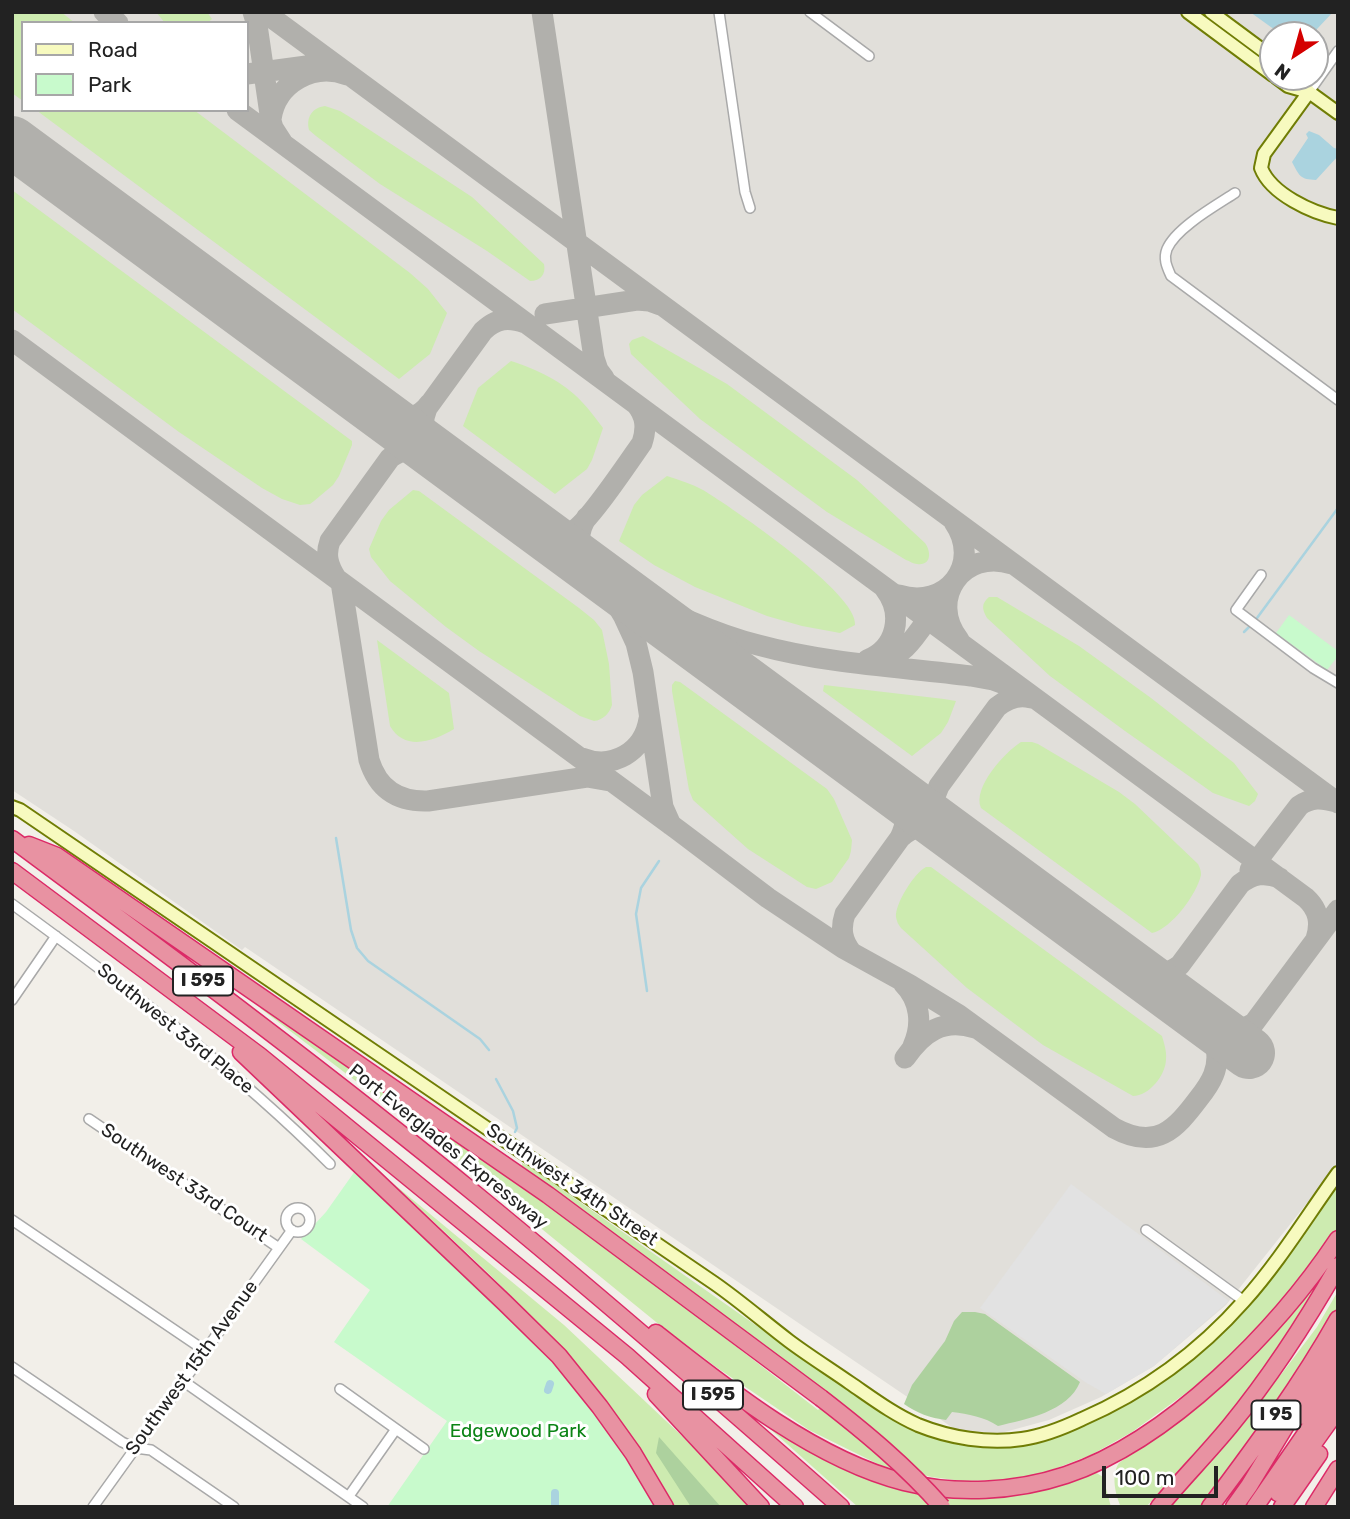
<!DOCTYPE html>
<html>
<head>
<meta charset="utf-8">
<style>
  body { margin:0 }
  #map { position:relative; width:1350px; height:1519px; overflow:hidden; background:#f2efe9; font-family:Rubik,sans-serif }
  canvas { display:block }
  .frame { position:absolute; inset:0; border:14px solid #222; pointer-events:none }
  .legend { position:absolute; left:21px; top:21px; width:228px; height:91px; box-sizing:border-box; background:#fff; border:2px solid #a7a7a7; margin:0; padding:9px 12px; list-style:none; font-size:21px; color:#222 }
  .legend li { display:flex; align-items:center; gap:14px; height:35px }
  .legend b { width:35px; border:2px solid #a7a7a7 }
  .north { position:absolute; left:1259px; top:21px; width:70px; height:70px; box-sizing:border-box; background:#fff; border:2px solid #a7a7a7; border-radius:50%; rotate:216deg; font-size:19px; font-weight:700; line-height:28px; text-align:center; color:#222 }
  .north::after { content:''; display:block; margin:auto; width:24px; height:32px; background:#d40000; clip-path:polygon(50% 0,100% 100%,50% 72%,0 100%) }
  .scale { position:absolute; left:1102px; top:1466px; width:116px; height:32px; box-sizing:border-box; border:4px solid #222; border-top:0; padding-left:9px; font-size:21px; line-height:24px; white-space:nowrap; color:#222; -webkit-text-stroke:5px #fff; paint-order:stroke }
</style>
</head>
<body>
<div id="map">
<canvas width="1350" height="1519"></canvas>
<div class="frame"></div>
<ul class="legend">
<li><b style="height:9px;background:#f7fabf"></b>Road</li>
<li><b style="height:19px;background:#c8facc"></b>Park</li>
</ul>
<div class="north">N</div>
<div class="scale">100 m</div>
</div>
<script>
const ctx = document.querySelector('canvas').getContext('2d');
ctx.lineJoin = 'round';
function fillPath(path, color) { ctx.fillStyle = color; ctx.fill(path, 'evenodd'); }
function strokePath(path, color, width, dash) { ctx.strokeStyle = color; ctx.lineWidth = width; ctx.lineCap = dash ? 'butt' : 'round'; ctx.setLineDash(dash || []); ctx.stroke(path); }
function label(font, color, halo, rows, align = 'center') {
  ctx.font = font + ' Rubik,sans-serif'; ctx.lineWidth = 6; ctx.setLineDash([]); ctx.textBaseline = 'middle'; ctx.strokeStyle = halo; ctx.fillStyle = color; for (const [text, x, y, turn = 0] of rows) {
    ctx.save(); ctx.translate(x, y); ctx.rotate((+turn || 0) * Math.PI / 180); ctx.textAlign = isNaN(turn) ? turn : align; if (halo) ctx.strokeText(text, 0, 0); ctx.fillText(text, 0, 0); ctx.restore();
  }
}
const airport = new Path2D(`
  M12,12h1326v1152l-112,141 -72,61 -53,31 -52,23 -48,13 -45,-3 -711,-483 -3,3 -168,-119 -62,-41zM23,23h224v87h-224zM1273,35h42v42h-42z`);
const grass = new Path2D(`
  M12,12h49l14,11h-52v78l-11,-8z
  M156,12h51l5,7 -5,4h-42z
  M325,106l15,5 13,8 119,78 72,67c2,10 -3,17 -14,17l-43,-30 -107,-67 -64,-48 -7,-6c-3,-13 3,-22 16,-24z
  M36,110h158l216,163 18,16 19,24 -17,41 -31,25z
  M12,190l340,251v4l-13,31 -6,9 -19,16 -4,3 -10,1 -18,-6 -20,-11 -83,-56 -167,-123z
  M643,336l84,48 130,96 68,63c6,8 7,23 -8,21 -4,0 -7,-3 -11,-4l-79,-48 -127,-93 -69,-65 -2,-10 3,-4z
  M511,361c25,8 53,21 71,41 8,8 14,17 21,26l-11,32 -5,9 -32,25 -92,-68 15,-38z
  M667,476c12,4 25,8 36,14 28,17 156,104 152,135l-15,8 -38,-7 -35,-10 -72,-29 -41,-22 -35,-24 15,-36 8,-10z
  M413,490l6,1 160,117 15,12 8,10 7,34 3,41c-3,9 -9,15 -18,16l-14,-5 -101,-65 -33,-24 -56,-46 -19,-24 -2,-8 12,-28 8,-11z
  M989,597h8l82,49 72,52 83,65 24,31 -3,7 -6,5 -36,-13 -88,-62 -75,-55 -63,-58c-5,-9 -6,-14 2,-21z
  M377,640l72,53 5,36c-20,12 -49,23 -64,-3z
  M675,681l5,1 147,107 7,10 18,41 -1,11 -2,7 -17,24 -16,7 -9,-2 -59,-38 -55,-49 -4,-10 -17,-99v-6z
  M824,685l120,14 12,2 -8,21 -7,11 -29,23 -89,-65z
  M1021,742h11l6,2 81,48 16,12 63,60c2,4 3,6 3,11 -4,19 -30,54 -49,58l-171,-125c-9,-20 24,-56 40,-66z
  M926,867h5l231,169c2,7 5,16 4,23 0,16 -17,37 -33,37l-90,-51 -76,-57 -66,-60c-3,-4 -4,-6 -5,-11 -1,-13 18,-44 30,-50z
  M262,1005l185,127 192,139 179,139 15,-13 -16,-10 -102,-78 -193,-143v-3l8,4 244,171 133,87 35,13 109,-1 142,-80 51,-47 33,-40 61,-90v50l-13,20 -47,57 -63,65 -83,60 -41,23 -50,19 -41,6 -38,1 -30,-4 -50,-11 -73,-36 -93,-63 -60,-45 -232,-189 -164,-125z
  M389,1180l175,145 118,111 69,71h-79c-60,-127 -182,-232 -283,-327z
  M1338,1255v3l-89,134 -102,114 -26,1c-6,-13 -10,-32 -2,-44 45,-33 92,-64 131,-105 32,-32 60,-68 88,-103z
  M1338,1291v22l-130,194h-37l112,-135 34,-45z
  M760,1420l185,74 39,5 66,-12 45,-15 8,5 8,30h-253z`);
const forest = new Path2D(`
  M962,1312h13l10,2 95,68c-12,30 -54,37 -82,44 -13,-9 -30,-12 -46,-14l-6,8c-16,-2 -29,-7 -42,-16l8,-19 33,-44 9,-20z
  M659,1437l62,70h-30l-35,-54z`);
const park = new Path2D(`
  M1289,615l49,36v5l-11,14 -51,-37z
  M355,1171c41,40 82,79 123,118 32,31 65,61 94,95 33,37 59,80 84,123h-269l60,-86 -113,-79 36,-52 -69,-51 25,-27z`);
const parking = new Path2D(`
  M1071,1184l158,117 -75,65 -48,28 -21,-12 -105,-74z`);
const water = new Path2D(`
  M1250,12h83l-16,17 -2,9v-3h-33z
  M1309,131l10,4 15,13 4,1v7l-22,24c-16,-1 -16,-3 -24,-18l16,-24 -2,-4z`);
const stream = new Path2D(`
  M1257,618l81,-110
  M1244,632l5,-5
  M336,838l15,92 6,18 11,13 112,78 9,11
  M647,991l-11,-77 5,-26 18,-27
  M496,1079l17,32 4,17 -2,4`);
const canal = new Path2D(`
  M548,1390l2,-6
  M555,1493v14`);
const taxiway = new Path2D(`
  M104,12l14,11
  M253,12l4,13 14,96 2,7 9,14
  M264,12l1074,791
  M542,12l52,346 4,12 6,8
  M247,74l67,-9
  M237,110l1069,788c13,12 15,25 10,41
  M271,119c5,-36 43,-57 76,-44
  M545,314l92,-14 12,1 11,4
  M12,340l666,490 90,68 75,50 67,37 49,30 155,113c42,23 61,2 85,-30 12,-15 21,-30 17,-50 -4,-17 -15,-28 -27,-40
  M384,415c19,5 34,5 46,-12
  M431,450c-9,-14 -10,-27 -4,-42l56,-77c13,-13 26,-14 42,-8
  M540,531c12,2 22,5 33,0 15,-8 57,-71 69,-88 5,-15 4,-27 -6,-39
  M585,564c-6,-18 -9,-31 2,-47
  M589,566l25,34 10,17 12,26 7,29 20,135 8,18
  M336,578c-8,-13 -11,-23 -6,-37l60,-83c13,-10 25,-10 41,-8
  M341,582l28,178c9,29 29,42 59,41l159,-24 23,4
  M614,585c47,23 93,47 144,60 70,19 142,22 213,31l22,4 19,7
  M899,595c47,15 84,-31 55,-73
  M959,640c-32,-41 4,-92 53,-76
  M867,660c30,-12 37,-46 18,-71
  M875,664c30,-5 44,-34 61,-57
  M582,758c30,12 62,-6 67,-39
  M890,788c14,18 21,28 10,50
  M958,839l-14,-14 -7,-10 -2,-19 4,-10 58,-79c10,-8 21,-13 34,-9
  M1250,870l49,-64c12,-9 23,-8 37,-4
  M852,953c-10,-12 -12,-24 -7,-39l55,-76c20,-18 33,-13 53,-2
  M1133,967c18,8 32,10 47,-2l60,-81c13,-10 24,-12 40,-6
  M903,983c17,17 20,41 10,63
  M1202,1017c20,13 31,19 52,6l84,-113
  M905,1058c18,-26 38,-40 70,-30`);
const runway = new Path2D(`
  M12,142l1237,911`);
const street = new Path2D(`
  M719,12l26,180 5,16
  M810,12l59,44
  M1309,92l29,-41
  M1235,193c-20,13 -59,35 -68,56 -4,10 0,18 4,27l167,124
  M1261,575l-25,35 77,58 25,15
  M12,904c111,81 221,163 318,260
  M12,1000l44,-64
  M89,1119l190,129
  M286 1220a12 12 0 1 1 24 0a12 12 0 1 1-24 0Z
  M12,1220l192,130
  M1146,1230l98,71
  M12,1367l110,75 13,6 16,2 83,57
  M183,1381l180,126
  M340,1389l84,60
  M349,1496l47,-67
  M93,1507l199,-277`);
const secondary = new Path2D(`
  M1188,12l85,63
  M1211,12l62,46
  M1276,77l12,9 21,6
  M1298,77l11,15 29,21
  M1309,92l-45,62 -3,14c10,26 51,45 77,50
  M12,807l8,3 694,473c26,18 50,39 75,58 20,15 41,28 61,42 22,15 43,31 68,42 32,13 70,19 104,14 21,-3 41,-11 60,-20 62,-27 117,-67 162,-118 35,-39 63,-85 94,-128`);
const highway = new Path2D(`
  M12,839c158,117 316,234 467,358 123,101 243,205 362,310
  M29,845l28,11 491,339 273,203
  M12,871l248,185 367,300 168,151
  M241,1052l264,251 54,53 41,51 33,46 32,54
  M656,1333c71,56 160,127 248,149 52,13 111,10 162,-7 104,-35 212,-146 272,-236
  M656,1394l105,113
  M1304,1416l34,-51
  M1278,1493l60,-84
  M1159,1507c23,-28 48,-53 71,-81 41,-50 76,-104 108,-160
  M1210,1507c45,-60 91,-122 128,-188
  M1234,1507l15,-21 87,-143
  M1255,1507l69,-100 14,-23
  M1282,1507l37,-53
  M1314,1507l24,-38`);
const highwayBridge = new Path2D(`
  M821,1398c44,34 85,68 121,109`);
const shields = [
  [203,981,60],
  [713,1395,60],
  [1276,1415,49]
];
const shieldNames = [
  ["I 595",203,981],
  ["I 595",713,1395],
  ["I 95",1276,1415]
];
const streetNames = [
  ["Southwest 33rd Place",175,1029,39],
  ["Port Everglades Expressway",448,1147,39],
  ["Southwest 33rd Court",184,1183,34],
  ["Southwest 34th Street",572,1185,34],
  ["Southwest 15th Avenue",192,1368,-54]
];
const parkNames = [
  ["Edgewood Park",518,1432]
];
fillPath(airport, '#e1dfda');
fillPath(grass, '#cdebb0');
fillPath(forest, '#add19e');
fillPath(park, '#c8facc');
fillPath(parking, '#e2e2e2');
fillPath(water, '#aad3df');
strokePath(stream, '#aad3df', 2.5);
strokePath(canal, '#aad3df', 8);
strokePath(taxiway, '#b1b0ac', 21);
strokePath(runway, '#b1b0ac', 52);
strokePath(street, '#a9a9a9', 12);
strokePath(secondary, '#707d05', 16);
strokePath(highway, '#dc2a67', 19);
strokePath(street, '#fff', 9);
strokePath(secondary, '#f7fabf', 12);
strokePath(highway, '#e892a2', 16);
strokePath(highwayBridge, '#dc2a67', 19, []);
strokePath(highwayBridge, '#e892a2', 16);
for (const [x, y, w] of shields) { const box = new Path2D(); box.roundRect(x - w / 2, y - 14.5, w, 29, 5); ctx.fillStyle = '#fff'; ctx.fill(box); strokePath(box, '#222', 2); }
label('bold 18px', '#222', null, shieldNames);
label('19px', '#222', '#fff', streetNames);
label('19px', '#0c8416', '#fff', parkNames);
</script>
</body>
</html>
